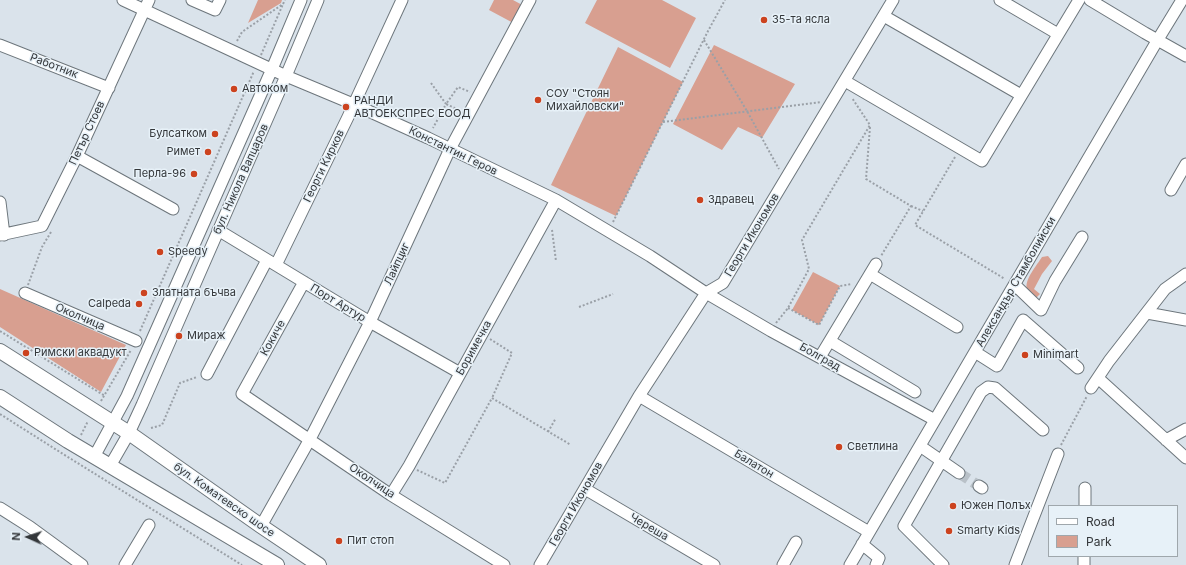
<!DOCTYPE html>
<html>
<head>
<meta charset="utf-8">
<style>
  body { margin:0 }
  #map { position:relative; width:1186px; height:565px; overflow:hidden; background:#dae3eb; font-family:Inter,sans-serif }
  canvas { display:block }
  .legend { position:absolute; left:1048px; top:505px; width:130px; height:52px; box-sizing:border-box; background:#e7f1f8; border:1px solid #9fa7ac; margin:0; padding:5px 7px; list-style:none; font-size:12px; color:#34373a }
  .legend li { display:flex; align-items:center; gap:8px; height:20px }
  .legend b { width:20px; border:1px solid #9fa7ac }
  .north { position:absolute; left:8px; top:517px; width:40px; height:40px; -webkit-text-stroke:3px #e7f1f8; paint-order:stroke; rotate:273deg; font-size:11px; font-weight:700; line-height:16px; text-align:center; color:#34373a }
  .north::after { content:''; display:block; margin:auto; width:14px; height:18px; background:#34373a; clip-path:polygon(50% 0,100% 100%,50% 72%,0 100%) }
</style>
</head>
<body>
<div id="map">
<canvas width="1186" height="565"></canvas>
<ul class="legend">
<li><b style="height:5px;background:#fff"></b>Road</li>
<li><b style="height:11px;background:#d89f90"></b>Park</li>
</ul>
<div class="north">N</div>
</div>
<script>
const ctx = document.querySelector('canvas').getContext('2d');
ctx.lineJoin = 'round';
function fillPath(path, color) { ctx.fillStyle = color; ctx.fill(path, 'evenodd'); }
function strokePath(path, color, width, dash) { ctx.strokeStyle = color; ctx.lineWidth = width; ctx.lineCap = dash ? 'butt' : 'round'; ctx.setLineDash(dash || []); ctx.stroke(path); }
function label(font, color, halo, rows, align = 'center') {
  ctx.font = font + ' Inter,sans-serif'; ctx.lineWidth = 3; ctx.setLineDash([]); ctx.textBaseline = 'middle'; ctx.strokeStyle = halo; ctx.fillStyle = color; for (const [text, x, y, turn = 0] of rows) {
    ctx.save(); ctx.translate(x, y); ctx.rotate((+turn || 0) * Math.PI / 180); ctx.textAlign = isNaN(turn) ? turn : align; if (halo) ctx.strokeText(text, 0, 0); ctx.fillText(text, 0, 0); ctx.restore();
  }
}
const green = new Path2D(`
  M258,0h24l-1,3 -33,20z
  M494,0h19l13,7 -9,18 -28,-15z
  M597,0h65l34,18 -26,50 -85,-45z
  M714,45l81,39 -33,54 -24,-11 -16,23 -49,-26z
  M618,47l65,35 -67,134 -65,-31z
  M1048,256l4,5 -10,13 -8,15 6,5 -4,4c-3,-2 -7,-4 -9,-9 -3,-9 10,-24 15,-32z
  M813,272l27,14 -21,39 -27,-15z
  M0,289l126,56 -25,47 -101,-65z`);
const minorTunnel = new Path2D(`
  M959,473l20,13`);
const path = new Path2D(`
  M704,40l43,71 32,58
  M237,41l5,-9 41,-28 2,-4
  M261,55l22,-51
  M431,83l15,21 -13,24
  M459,110l-13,-6 12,-17 12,5
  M663,122l158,-20
  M870,127l-4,52 45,27 -30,50
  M955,157l-40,68 90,54
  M911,206l12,5
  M613,222l95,-191 17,-31
  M552,230l4,31
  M28,285l14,-38 9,-15
  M579,307l34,-13
  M788,308l31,17 21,-39 12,-2
  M776,323l12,-15 21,-39 -7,-29 68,-115 -18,-27
  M0,331l105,65
  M140,331l114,-260
  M490,339l22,14 -20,45
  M101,401l30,-51
  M0,414l63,40 179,111
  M151,428l11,-3 18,-42 17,-6
  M548,432l8,-14
  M81,435l7,-14
  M1061,445l26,-49
  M417,470l28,13 47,-85 79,47`);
const minor = new Path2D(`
  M123,0l163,76 67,28 75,34 128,62 94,56 56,37 65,38 164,89
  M192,0l23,10 5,-10
  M1000,0l58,34
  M1090,0l55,33 41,23
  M889,19l132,76
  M0,45l109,43
  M850,84l132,77 97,-161
  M77,156l96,53
  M1171,190l15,-26
  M0,202l4,33
  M218,230l152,92 90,51
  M0,235l42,-9 35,-70 72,-156
  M276,265l72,-148 54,-117
  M870,274l87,53
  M304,282l-62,112 149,101 113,70
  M1015,285l26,25 14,-29 27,-44
  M25,293l111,48
  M1147,313l39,7
  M830,341l85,51
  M975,352l22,14 26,-46 55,48
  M820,357l56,-93
  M207,374l60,-114
  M1098,378l88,80
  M1091,388l18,-27 56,-72 21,-15
  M639,396l230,136
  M1166,440l20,-11
  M920,446l39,27
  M94,457l33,-61 145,-327 29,-69
  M110,466l19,-33 13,-28 144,-329 32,-76
  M979,486l3,2
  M585,489l129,76
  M391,495l18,-29 147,-266
  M1085,506v-18
  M0,508l30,19 52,38
  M261,526l49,-87 60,-117 80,-173 80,-149
  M862,544l17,14 -3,7
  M1084,556v9
  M125,565l24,-40
  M540,565l99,-169 67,-103 17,-10 170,-283
  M783,565l13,-23
  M850,565l307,-524 25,-41
  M943,565l-39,-39 77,-134 7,-5 7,1 48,42
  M1015,565l43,-111`);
const major = new Path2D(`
  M0,351l129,82 132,93 58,39
  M0,397l68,44 209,124`);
const markers = [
  [764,20,4,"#cc431f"],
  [234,89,4,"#cc431f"],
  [538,100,4,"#cc431f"],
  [346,107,4,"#cc431f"],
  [215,134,4,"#cc431f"],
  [208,152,4,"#cc431f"],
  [194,174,4,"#cc431f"],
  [700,200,4,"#cc431f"],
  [160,252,4,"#cc431f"],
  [144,293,4,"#cc431f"],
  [139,304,4,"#cc431f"],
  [179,336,4,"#cc431f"],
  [26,353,4,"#cc431f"],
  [1025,355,4,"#cc431f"],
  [839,447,4,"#cc431f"],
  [953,506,4,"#cc431f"],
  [949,531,4,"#cc431f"],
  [339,541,4,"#cc431f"]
];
const poiNames = [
  ["35-та ясла",772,20],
  ["Автоком",242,89],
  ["СОУ \"Стоян",546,94],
  ["Михайловски\"",546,107],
  ["РАНДИ",354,101],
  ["АВТОЕКСПРЕС ЕООД",354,114],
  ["Булсатком",207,134,"right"],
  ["Римет",200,152,"right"],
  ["Перла-96",186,174,"right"],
  ["Здравец",708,200],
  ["Speedy",168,252],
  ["Златната бъчва",152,293],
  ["Calpeda",131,304,"right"],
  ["Мираж",187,336],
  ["Римски аквадукт",34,353],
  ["Minimart",1033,355],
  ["Светлина",847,447],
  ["Южен Полъх",961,506],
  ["Smarty Kids",957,531],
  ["Пит стоп",347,541]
];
const streetNames = [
  ["Работник",54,66,21],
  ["Петър Стоев",87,133,-65],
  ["Константин Геров",453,151,26],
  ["Георги Кирков",324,166,-64],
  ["бул. Никола Вапцаров",241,179,-66],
  ["Георги Икономов",752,235,-59],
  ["Лайпциг",397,264,-65],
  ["Александър Стамболийски",1016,282,-60],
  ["Порт Артур",338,303,31],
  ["Околчица",80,317,23],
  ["Кокиче",273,338,-61],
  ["Боримечка",474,348,-61],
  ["Болград",820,357,29],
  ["Балатон",754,464,31],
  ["Околчица",372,481,34],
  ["бул. Коматевско шосе",224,500,35],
  ["Георги Икономов",576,504,-60],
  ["Череша",649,527,30]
];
fillPath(green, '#d89f90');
strokePath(minorTunnel, '#b9c1c8', 11, [11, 5.5]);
strokePath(minor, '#6d767c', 13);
strokePath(major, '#6d767c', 16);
strokePath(path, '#9aa0a7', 2, [2, 2]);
strokePath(minor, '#fff', 11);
strokePath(major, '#fff', 14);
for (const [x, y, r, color] of markers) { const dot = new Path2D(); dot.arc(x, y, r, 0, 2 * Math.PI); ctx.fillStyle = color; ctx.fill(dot); strokePath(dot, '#e7f1f8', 1.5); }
label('11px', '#34373a', '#e7f1f8', poiNames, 'left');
label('11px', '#34373a', '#e7f1f8', streetNames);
</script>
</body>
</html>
